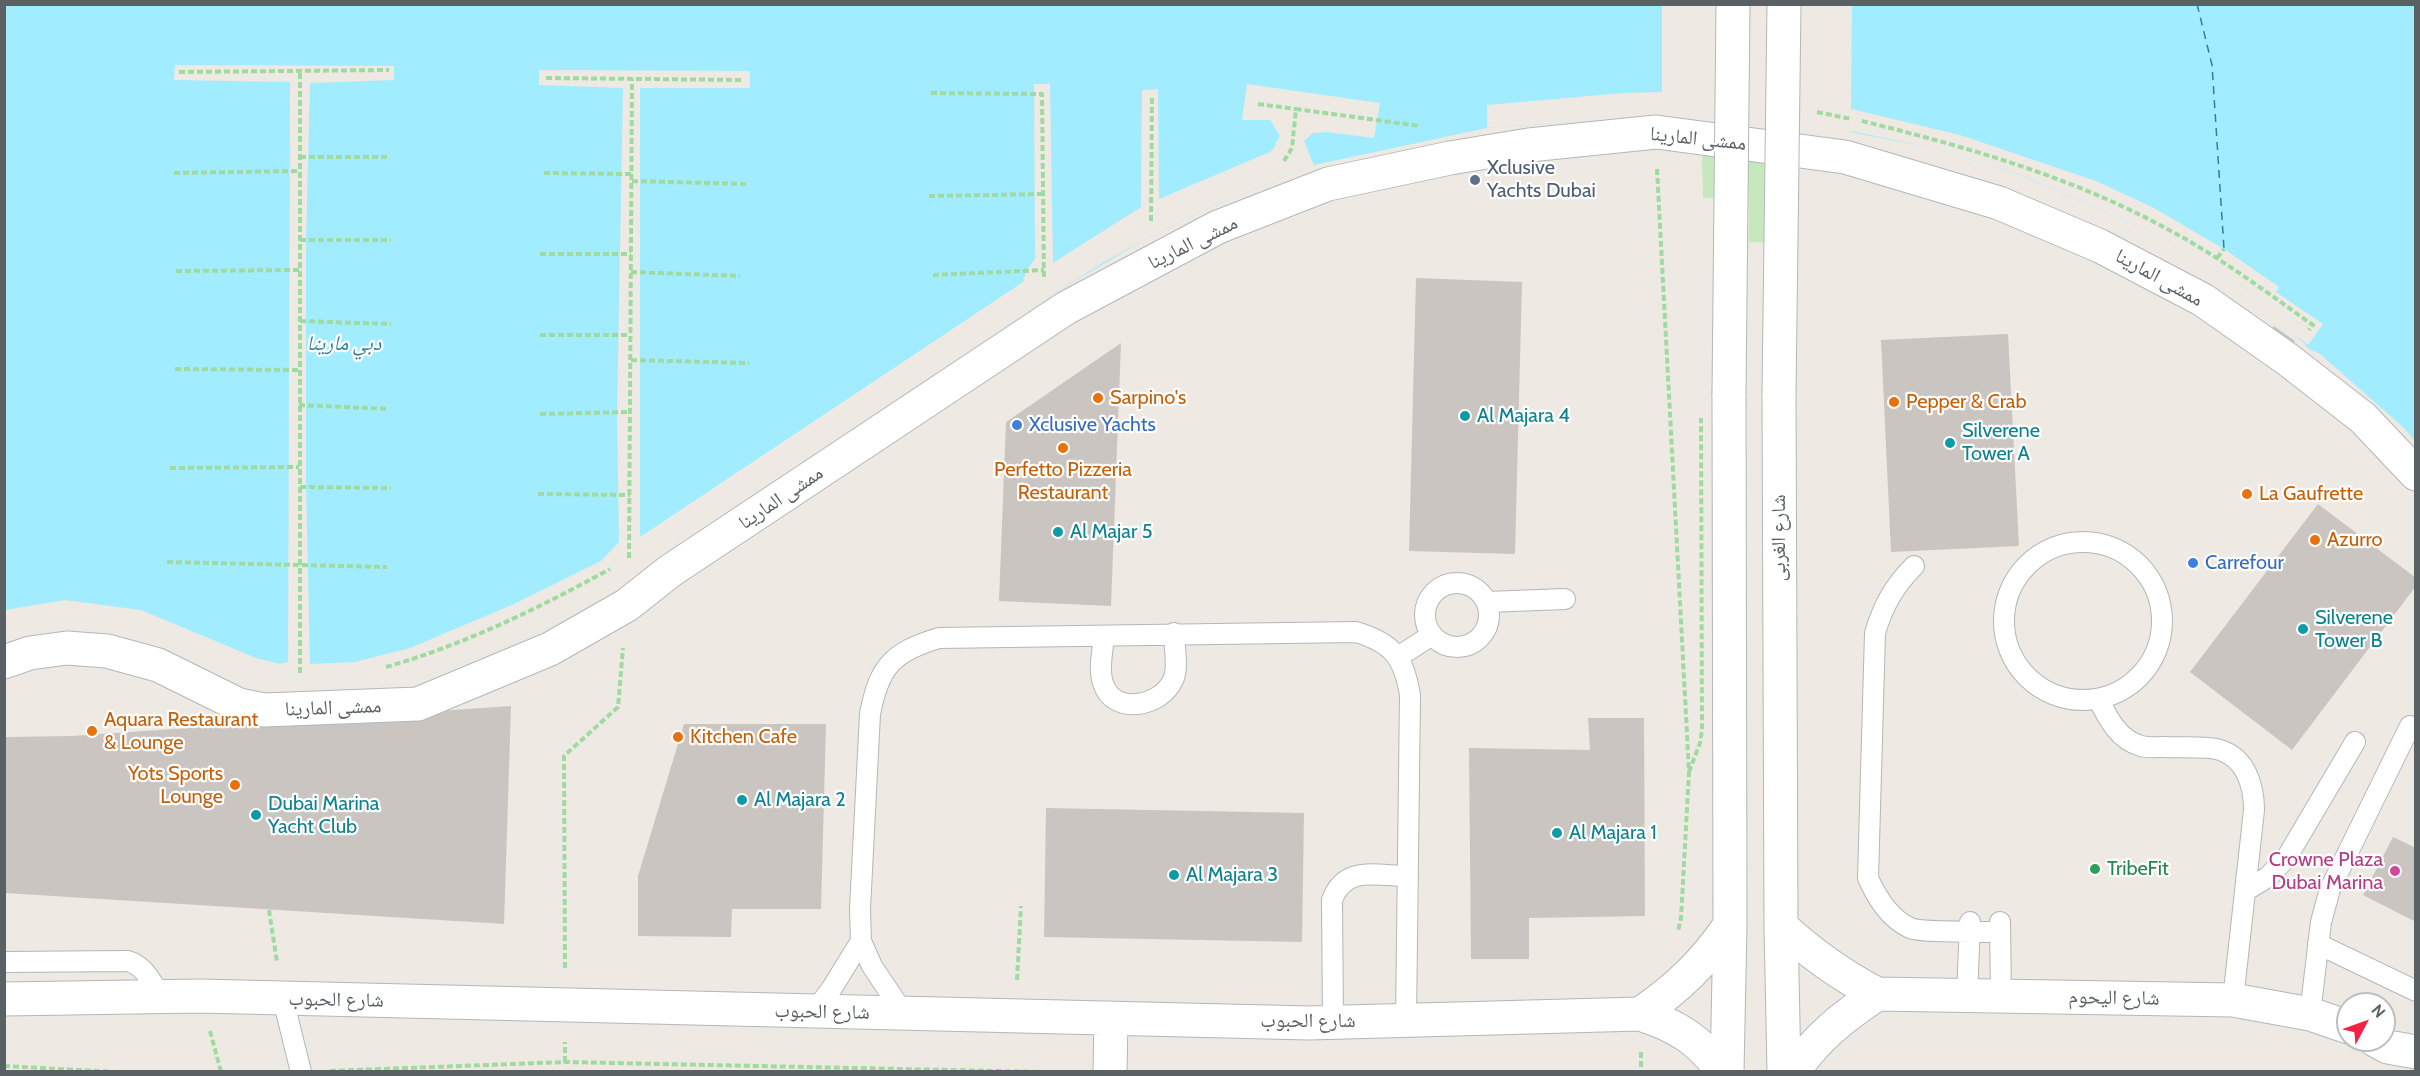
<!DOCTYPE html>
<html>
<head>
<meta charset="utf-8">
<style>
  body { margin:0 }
  #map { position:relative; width:2420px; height:1076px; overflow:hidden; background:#eee9e2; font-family:Cabin,sans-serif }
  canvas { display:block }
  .frame { position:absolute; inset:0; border:6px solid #5a6164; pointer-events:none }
  .north { position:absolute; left:2336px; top:992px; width:60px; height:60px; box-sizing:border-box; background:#fff; border:2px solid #bdc0c1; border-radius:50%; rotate:49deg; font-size:16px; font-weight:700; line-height:24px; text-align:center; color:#5a6164 }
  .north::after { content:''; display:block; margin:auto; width:21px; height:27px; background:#f52144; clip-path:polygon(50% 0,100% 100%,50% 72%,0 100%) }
</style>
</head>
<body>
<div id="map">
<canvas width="2420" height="1076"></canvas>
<div class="frame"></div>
<div class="north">N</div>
</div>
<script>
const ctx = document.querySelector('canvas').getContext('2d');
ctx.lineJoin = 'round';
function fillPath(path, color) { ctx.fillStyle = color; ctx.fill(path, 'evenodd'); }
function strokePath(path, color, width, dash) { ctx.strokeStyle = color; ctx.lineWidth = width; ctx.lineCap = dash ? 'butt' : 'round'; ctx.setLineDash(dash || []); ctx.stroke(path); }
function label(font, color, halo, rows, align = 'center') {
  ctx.font = font + ' Cabin,"Noto Naskh Arabic",sans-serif'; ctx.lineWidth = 4.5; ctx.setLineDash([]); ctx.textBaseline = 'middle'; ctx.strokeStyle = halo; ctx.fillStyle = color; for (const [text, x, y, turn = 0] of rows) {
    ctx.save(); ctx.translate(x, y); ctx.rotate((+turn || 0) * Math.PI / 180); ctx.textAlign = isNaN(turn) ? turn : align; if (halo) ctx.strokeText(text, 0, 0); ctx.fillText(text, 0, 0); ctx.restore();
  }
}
const green = new Path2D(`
  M1702,150h97l-1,93 -49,-1v-45l-46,1z`);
const water = new Path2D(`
  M5,5h2410v436l-11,-13 -84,-74 -11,-5 -12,-13 7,-10 -35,-24 -111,-67 -137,-60 -92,-28 -112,-21 -154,-10 -176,12 -173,37 -99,40 -71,35 -88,52 -212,149 -281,180 -57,26 -94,34 -170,9 -60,-34 -40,-13 -75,-9 -62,12z`);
const pier = new Path2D(`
  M1662,5h190l-1,104 109,26 136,46 58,27 70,41 55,38 -3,5 47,32 -15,21 -11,-9 7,-10 -35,-24 -111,-67 -136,-60 -93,-28 -78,-16v3l-35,-5 -153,-10 -1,-3 -175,12v-23l136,-12 39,-1z
  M175,65l219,1v14l-84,3 -4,158v246l4,177 45,-2 55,-14 104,-44 87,-43 18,-19 -2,-129 6,-325 -84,-3v-15l211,1v17h-110v449l383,-255 3,-11 9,-12 -1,-175h16l3,179 88,-56 1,-117 16,-1 1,110 113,-48 8,-15 -10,-16h-28l5,-36 133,19 -6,35 -47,-6 -14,1 -9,8 10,24 -99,40 -71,35 -40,22 -48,30 -401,280 -92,49 -57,26 -94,34 -47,10 -65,8 -58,-9 -60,-34 -40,-13 -75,-9 -62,12v-36l60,-10 76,10 115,48 24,6 8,-2 2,-580 -116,-2z`);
const ferry = new Path2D(`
  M2197,4l15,61 12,184`);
const building = new Path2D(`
  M1416,278l106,4 -7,272 -106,-3z
  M2274,326l21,15 -8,10 -21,-14z
  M2008,334l11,212 -128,6 -10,-212z
  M1121,343l-10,263 -112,-5 7,-179z
  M2318,504l98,74v8l-124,164 -102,-78z
  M511,706l-7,218 -499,-31v-156l67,-1z
  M1588,718h56l1,198 -116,2v41h-58l-2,-211 121,2z
  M684,724h142l-5,185h-89l-1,28 -93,-1v-60z
  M1046,808l258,5 -2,129 -258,-5z
  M2393,837l23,11v74l-53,-27z`);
const path = new Path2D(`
  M179,72l210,-2
  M546,78l196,2
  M931,93l111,1 2,186
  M1258,104l38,5
  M1817,112l34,7
  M1862,121c105,26 211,56 307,109 51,27 97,62 144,95l-4,5
  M300,157h89
  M1284,161l8,-13 4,-39 124,17
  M1657,169l32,603 -8,146 -3,13
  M174,173l125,-2
  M544,173l88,1
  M632,181l116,3
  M929,196l114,-2
  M1151,221l1,-125
  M300,240h91
  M540,254h91
  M2217,258l7,-9
  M176,271l123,-1
  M631,272l109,4
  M933,275l111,-5
  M300,321l91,3
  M540,335h90
  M631,360l118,3
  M175,369l125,1
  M299,405l90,4
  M540,414l90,-2
  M170,468l129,-1
  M300,487l91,1
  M538,494l92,1
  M629,558l3,-479
  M167,562l220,5
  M386,667c80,-23 151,-58 224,-98
  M300,673v-603
  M269,910l8,52
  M565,968l-1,-212 54,-49 5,-59
  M1017,980l4,-74
  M210,1031l11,41
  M1641,1052v20
  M565,1062v-20
  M4,1066l112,6
  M330,1071l235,-9 479,10
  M1179,1072h32`);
const lane = new Path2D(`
  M2004 621a79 79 0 1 1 158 0a79 79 0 1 1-158 0Z
  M1914,566c-20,20 -31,40 -39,67l-7,245c9,20 21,40 42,50 10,5 74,3 90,4
  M1425 615a32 32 0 1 1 64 0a32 32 0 1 1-64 0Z
  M1487,602l78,-3
  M1104,636c-1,14 -6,33 -1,47 10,33 58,24 70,-3 6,-12 1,-33 1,-47
  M1398,657l34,-22
  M2099,700c9,19 20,40 42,46 7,2 16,1 24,1 13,1 44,-1 55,3 26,8 34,36 34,60l-21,190
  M2245,891l23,-14 19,-20 68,-115
  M2000,922l1,75
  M2318,944l98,47
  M4,962l124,-1c17,5 23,21 33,35
  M1967,996l3,-74
  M283,999l18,73
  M814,1012l18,-24 29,-47
  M904,1014l-32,-48 -11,-25 -1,-32 10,-195c9,-47 22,-62 69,-76l417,-6c37,11 48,26 54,63l-4,326
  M2310,1014l11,-92 9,-33 80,-163
  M1333,1022l-1,-122c13,-35 44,-24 76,-24`);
const street = new Path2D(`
  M1779,393l2,533 3,146
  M4,662l26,-9 37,-5 40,3 51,14 81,40 25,5 154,-6 132,-55 77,-44 43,-34 396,-263 152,-81 110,-43 122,-26 79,-13 127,-13 189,25 154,46 101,43 103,54 84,59 76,59 53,56
  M1781,926c30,28 60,49 96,68l356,6 77,14 38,13
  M4,999l196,-3 1109,27 331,-9c35,11 61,26 82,58
  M1640,1014c38,-26 64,-51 90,-89
  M2375,1040l13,7 28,5
  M1110,1072l1,-54
  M1727,1072l3,-147 -1,-531
  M1793,1072c24,-35 50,-55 84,-78`);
const pathBridge = new Path2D(`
  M1689,772l11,-29 2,-13 -1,-312`);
const streetBridge = new Path2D(`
  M1779,393l5,-389
  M1729,394l4,-390`);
const markers = [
  [1475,180,6,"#5c6f8a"],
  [1098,398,6,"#e8710a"],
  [1894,402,6,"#e8710a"],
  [1465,416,6,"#0f9aa8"],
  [1017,425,6,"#3f7fe0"],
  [1950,443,6,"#0f9aa8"],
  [1063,448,6,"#e8710a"],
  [2247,494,6,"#e8710a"],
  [1058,532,6,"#0f9aa8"],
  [2315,540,6,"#e8710a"],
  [2193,563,6,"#3f7fe0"],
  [2303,629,6,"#0f9aa8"],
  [92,731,6,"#e8710a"],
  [678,737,6,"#e8710a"],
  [235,785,6,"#e8710a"],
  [742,800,6,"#0f9aa8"],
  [256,815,6,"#0f9aa8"],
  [1557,833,6,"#0f9aa8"],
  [2095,869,6,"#2e9e5b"],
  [2395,871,6,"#d1479c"],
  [1174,875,6,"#0f9aa8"]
];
const streetNames = [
  ["ممشى المارينا",1698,139,6],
  ["ممشى المارينا",1193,243,-26],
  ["ممشى المارينا",2159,278,29],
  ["ممشى المارينا",781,498,-34],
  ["شارع الغربى",1779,538,-90],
  ["ممشى المارينا",333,708,-2],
  ["شارع اليحوم",2114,998,1],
  ["شارع الحبوب",336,1000,1],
  ["شارع الحبوب",822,1012,1],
  ["شارع الحبوب",1308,1021]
];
const serviceNames = [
  ["Xclusive",1487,168],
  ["Yachts Dubai",1487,191]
];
const foodNames = [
  ["Sarpino's",1110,398],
  ["Pepper & Crab",1906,402],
  ["Perfetto Pizzeria",1063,470,"center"],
  ["Restaurant",1063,493,"center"],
  ["La Gaufrette",2259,494],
  ["Azurro",2327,540],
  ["Aquara Restaurant",104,720],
  ["& Lounge",104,743],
  ["Kitchen Cafe",690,737],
  ["Yots Sports",223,774,"right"],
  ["Lounge",223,797,"right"]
];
const cultureNames = [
  ["Al Majara 4",1477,416],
  ["Silverene",1962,431],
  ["Tower A",1962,454],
  ["Al Majar 5",1070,532],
  ["Silverene",2315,618],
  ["Tower B",2315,641],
  ["Al Majara 2",754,800],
  ["Dubai Marina",268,804],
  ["Yacht Club",268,827],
  ["Al Majara 1",1569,833],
  ["Al Majara 3",1186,875]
];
const shopNames = [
  ["Xclusive Yachts",1029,425],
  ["Carrefour",2205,563]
];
const hotelNames = [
  ["Crowne Plaza",2383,860],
  ["Dubai Marina",2383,883]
];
const leisureNames = [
  ["TribeFit",2107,869]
];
const waterNames = [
  ["دبي مارينا",344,344]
];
fillPath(green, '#c7e8bc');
fillPath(water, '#a1edff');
fillPath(pier, '#eee9e2');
strokePath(ferry, '#307f9c', 1.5, [8, 6]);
fillPath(building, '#cbc5c1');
strokePath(lane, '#b3b7ba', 22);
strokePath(street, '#b3b7ba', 35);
strokePath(path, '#9fdba0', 4, [6, 3]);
strokePath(lane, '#fff', 20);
strokePath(street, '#fff', 33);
strokePath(streetBridge, '#b3b7ba', 35, []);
strokePath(pathBridge, '#9fdba0', 4, [6, 3]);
strokePath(streetBridge, '#fff', 33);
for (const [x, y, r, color] of markers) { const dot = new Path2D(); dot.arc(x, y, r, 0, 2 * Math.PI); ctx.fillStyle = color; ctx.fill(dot); strokePath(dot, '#fff', 2); }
label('20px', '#5a6164', '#fff', streetNames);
label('20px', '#4e5e75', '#fff', serviceNames, 'left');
label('20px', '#c56008', '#fff', foodNames, 'left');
label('20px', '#0d838f', '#fff', cultureNames, 'left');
label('20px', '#366cbe', '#fff', shopNames, 'left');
label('20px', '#b23c85', '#fff', hotelNames, 'right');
label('20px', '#27864d', '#fff', leisureNames, 'left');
label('italic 21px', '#307f9c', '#fff', waterNames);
</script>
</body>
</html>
